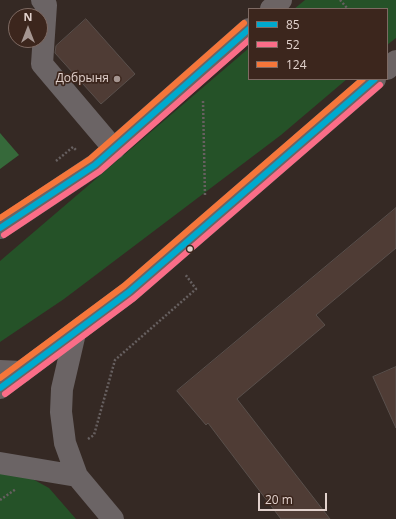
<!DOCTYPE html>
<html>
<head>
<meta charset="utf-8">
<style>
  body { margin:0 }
  #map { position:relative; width:396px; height:519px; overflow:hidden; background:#352924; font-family:"Open Sans",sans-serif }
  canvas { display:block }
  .legend { position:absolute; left:248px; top:8px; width:140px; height:72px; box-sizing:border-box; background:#3c261d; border:1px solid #7e6a63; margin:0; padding:5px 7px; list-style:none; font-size:12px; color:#e1d1cc }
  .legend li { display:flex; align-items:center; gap:8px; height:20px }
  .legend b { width:20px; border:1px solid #7e6a63 }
  .north { position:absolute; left:8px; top:8px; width:40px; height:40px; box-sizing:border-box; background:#3c261d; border:1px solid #7e6a63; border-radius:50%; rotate:0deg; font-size:11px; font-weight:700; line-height:16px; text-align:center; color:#e1d1cc }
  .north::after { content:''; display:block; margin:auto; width:14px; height:18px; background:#a59691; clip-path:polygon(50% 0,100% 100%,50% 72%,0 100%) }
  .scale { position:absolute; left:258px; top:493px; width:69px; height:18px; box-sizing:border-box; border:2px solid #e1d1cc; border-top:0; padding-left:5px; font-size:12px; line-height:14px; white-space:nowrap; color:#e1d1cc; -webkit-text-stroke:3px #3c261d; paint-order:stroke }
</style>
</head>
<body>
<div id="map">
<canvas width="396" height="519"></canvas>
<ul class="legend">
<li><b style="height:5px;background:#00a9ce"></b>85</li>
<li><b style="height:5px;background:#fb6d88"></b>52</li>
<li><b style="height:5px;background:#f5763a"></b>124</li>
</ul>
<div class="north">N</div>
<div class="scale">20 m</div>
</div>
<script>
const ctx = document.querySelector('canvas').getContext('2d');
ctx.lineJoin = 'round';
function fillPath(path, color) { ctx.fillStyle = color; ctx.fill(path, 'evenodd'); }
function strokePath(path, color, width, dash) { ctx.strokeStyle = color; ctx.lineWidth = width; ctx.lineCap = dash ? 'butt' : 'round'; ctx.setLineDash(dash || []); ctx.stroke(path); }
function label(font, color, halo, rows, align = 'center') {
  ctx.font = font + ' "Open Sans",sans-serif'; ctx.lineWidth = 3.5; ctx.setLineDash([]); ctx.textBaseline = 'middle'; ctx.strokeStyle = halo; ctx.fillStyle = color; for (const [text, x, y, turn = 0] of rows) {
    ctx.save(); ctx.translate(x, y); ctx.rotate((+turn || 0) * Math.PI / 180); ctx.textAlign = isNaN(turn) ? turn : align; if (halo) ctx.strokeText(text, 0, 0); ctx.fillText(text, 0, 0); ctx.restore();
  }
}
const green = new Path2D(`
  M305,0h91v38l-9,7v-36h-93z
  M249,48v31h98l-66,56 -217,164 -64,43v-81z
  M0,470l29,7 20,11 27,31h-76z`);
const forest = new Path2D(`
  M0,133l19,22 -19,14z`);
const building = new Path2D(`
  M86,19l49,55 -34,30 -46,-51 1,-7z
  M396,208v40l-80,67 9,10 -88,74 93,120h-49l-73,-96 -2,2 -29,-34z
  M396,367v61l-23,-51z`);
const path = new Path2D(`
  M340,0l8,9
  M203,101l2,95
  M56,161l17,-14 3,3
  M88,439l6,-4 21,-75 81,-71 -11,-15
  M0,500l16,-11`);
const minor = new Path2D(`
  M42,0l4,5 -4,59 72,85
  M75,333l-13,56 -1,23 4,31 12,33 36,43
  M0,371l22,1
  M0,463l77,13`);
const major = new Path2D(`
  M271,9l10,-9
  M387,69l9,-8
  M0,228l95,-63 154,-136
  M0,388l129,-96 246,-213`);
const bus1 = new Path2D(`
  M0,228l95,-63 154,-136
  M0,388l129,-96 246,-213`);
const bus2 = new Path2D(`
  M4,235l96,-64 149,-131
  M5,394l129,-96 246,-213`);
const bus3 = new Path2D(`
  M0,218l90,-59 154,-136
  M0,378l124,-92 239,-207`);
const markers = [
  [117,79,4,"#a59691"],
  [190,249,3.5,"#e1d1cc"]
];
const poiNames = [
  ["Добрыня",109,79]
];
fillPath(green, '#255228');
fillPath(forest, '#36693a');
fillPath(building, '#4f3c35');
strokePath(building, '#5a504c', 1);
strokePath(path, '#676060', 2.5, [2, 2]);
strokePath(minor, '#6b6465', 22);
strokePath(major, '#6c6464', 22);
strokePath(bus1, '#00a9ce', 6);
strokePath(bus2, '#fb6d88', 6);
strokePath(bus3, '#f5763a', 6);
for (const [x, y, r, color] of markers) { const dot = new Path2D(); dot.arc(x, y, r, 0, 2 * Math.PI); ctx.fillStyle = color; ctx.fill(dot); strokePath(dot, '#3c261d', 1.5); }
label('12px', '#e1d1cc', '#3c261d', poiNames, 'right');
</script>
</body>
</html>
